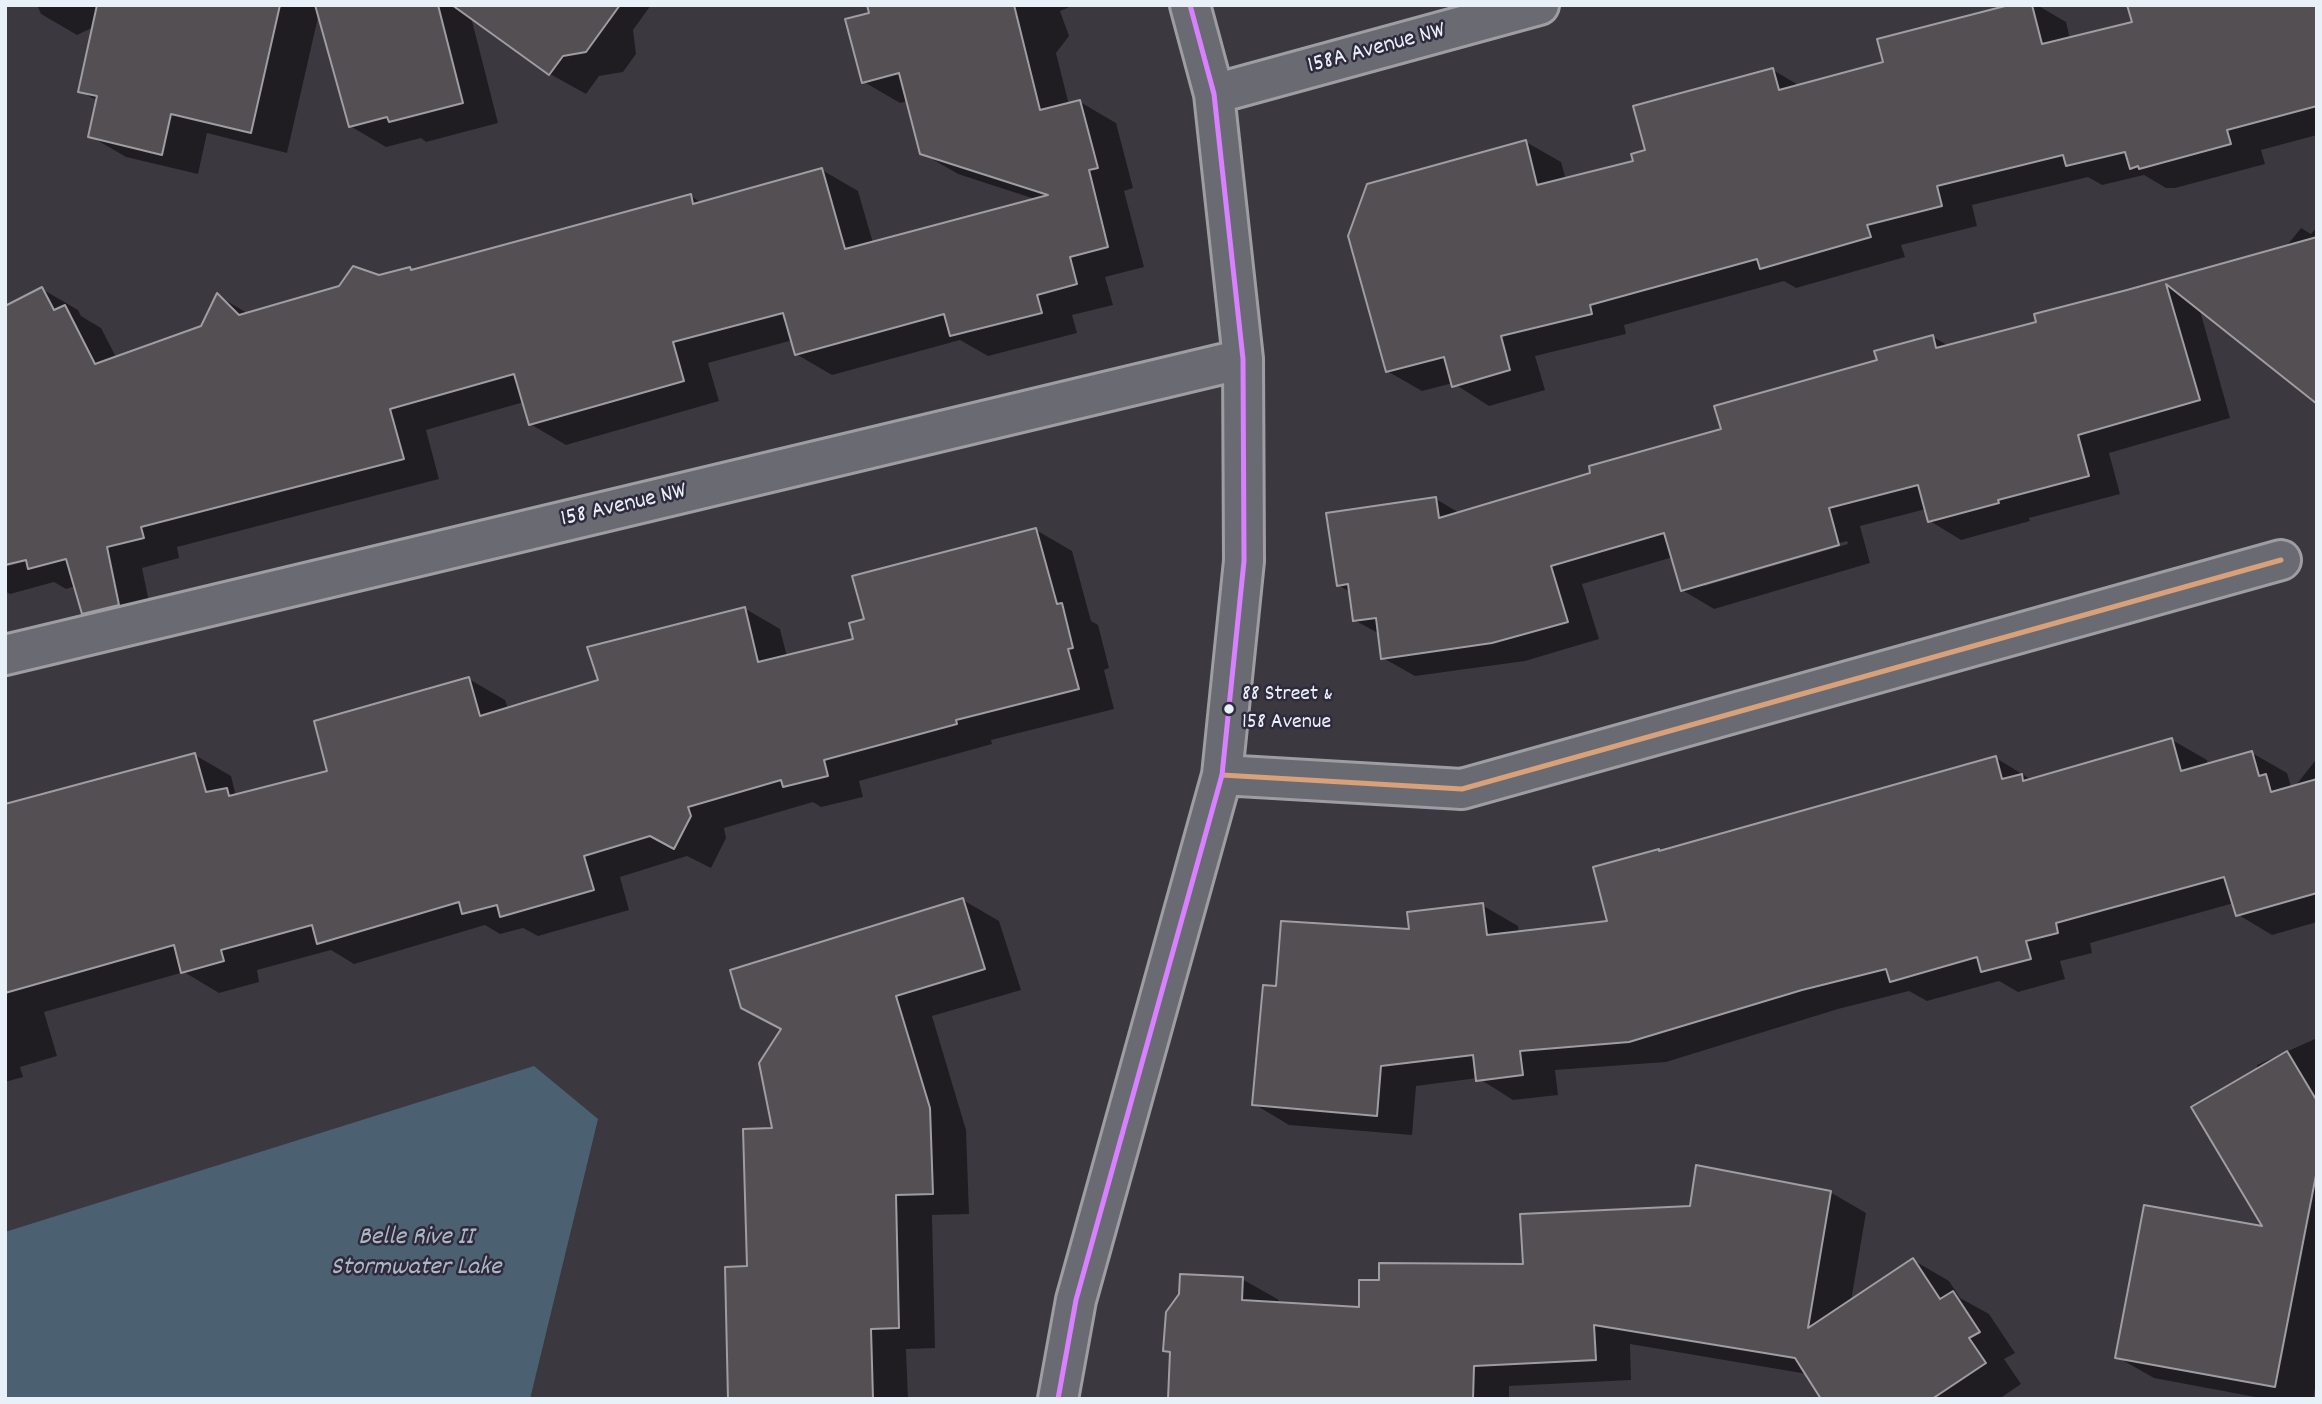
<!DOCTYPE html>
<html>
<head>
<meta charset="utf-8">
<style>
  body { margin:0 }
  #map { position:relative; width:2322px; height:1404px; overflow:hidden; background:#3c3840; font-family:Dekko,sans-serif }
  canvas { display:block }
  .frame { position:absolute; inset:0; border:7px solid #e8f1f8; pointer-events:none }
</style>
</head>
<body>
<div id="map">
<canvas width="2322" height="1404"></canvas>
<div class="frame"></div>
</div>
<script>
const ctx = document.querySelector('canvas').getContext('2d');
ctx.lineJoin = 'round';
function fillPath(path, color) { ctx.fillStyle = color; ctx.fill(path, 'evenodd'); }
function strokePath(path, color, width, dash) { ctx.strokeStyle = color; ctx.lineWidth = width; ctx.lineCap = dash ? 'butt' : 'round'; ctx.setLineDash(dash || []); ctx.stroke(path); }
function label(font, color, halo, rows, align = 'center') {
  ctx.font = font + ' Dekko,sans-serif'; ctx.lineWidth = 5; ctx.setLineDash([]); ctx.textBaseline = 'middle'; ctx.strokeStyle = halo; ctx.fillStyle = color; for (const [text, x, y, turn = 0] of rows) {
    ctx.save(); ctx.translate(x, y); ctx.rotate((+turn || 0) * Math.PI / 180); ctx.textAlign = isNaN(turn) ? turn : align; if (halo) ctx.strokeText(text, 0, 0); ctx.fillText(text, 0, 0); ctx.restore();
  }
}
const water = new Path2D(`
  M534,1066l64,53 -68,280h-525v-167z`);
const shadow = new Path2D(`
  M37,5h614l-18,25 3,24 -13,18 -24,4 -13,18 -36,-20 -79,-57 27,106 -72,19 -5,-4 -35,9 -36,-21 -31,-113 -32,140 -80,-20 -9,41 -72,-17 -36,-21 8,-35 -18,-10 14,-64 -17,8 -36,-21z
  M869,5h205l-14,6 9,25 -13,17 13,52 11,-3 36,21 17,65 -9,3 20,76 -39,10 8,28 -41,10 5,18 -89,23 -28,-16 -128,35 -36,-21 -3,-14 -85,23 11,38 -153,44 -36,-21 -6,-22 -98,28 13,49 -262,68 2,11 -37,10 12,58 -35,8 -36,-21 -7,-27 -10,3 -12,-7 -44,12 -5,-3v-24l29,-8 8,-270 36,21 3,6 20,12 16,31 85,-32 16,-31 31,18 130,-37 31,-8 5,2 276,-75 11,7 120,-33 36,21 15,52 165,-43 -80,-26 -36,-21 -14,-52 -8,2 -36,-21 7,-68z
  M2016,5h21l29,17 4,17 247,-34v130l-56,15 4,14 -90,24h-9l-22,-13 -42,10 -14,-8 -116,28 5,21 -76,19 4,12 -109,31 -12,-7 -160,44 2,9 -91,22 10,34 -56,16 -36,-23 -31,8 -35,-20 139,-229 35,20 5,18 69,-17 13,-12 125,-81 27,16 85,-22z
  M2317,227v175l-118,-95 31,111 -121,35 11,41 -91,24 1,3 -69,19 -31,-19 -4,-12 -66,17 10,37 -156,46 -32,-19 -9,-33 -91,27 17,55 -74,22 -110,15 -32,-18 -5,-25 -24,-13 -4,-28 -12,-7 98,-86 25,15 131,-40 131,-43 210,-94 16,9 90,-23 -3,-8 249,-67 16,-20 10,6zM1847,541l1,3 -144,42v-3z
  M1036,530l36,21 19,70 7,4 11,43 -5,2 10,39 -123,31 1,4 -133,37 4,16 -42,10 -8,-5 -89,26 2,10 -15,30 -24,-12 -67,21 9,33 -91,26 -15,-8 -23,6 -15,-9 -131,39 -23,-14 -74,20 2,12 -40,11 -35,-21 -140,40 13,44 -37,11 3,10 -18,5v-229l190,-98 36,21 5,20 93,-24 140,-93 36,21 3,9 92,-28 144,-73 36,21 7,28 68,-16 11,-21z
  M2172,740l35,20 1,5 44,-12 35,20 5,17 23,-29 2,1v160l-45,13 -35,-21 -3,-11 -144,40 2,10 -32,8 5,18 -47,13 -19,-11 -72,20 -18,-10 -71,18 -172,53 -111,8 3,25 -45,5 -35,-22 -62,8 -4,49 -123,-10 -35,-21 23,-116 134,-57 71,-26 36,21 1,7 90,-10 52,-71 335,-94 36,22z
  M963,900l36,21 22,69 -89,26 34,114 3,84 -37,1 3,133 -29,1 2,50h-178l19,-131 25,-139z
  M2317,1038v339l-4,22h-47l-112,-21 -37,-21 148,-128 -8,-164z
  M1830,1192l36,21 -15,88 62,-41 36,21 11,17 29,16 26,39 -11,6 17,25 -22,15h-175l-17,-25 -177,-30 1,36 -122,6v13h-339l1,-46 -6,-3 77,-71 37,21 -1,4 83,5 164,-43 166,-59z`);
const building = new Path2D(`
  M97,5h183l-29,128 -80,-19 -9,41 -74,-18 9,-41 -19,-4z
  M315,5h123l25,98 -74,19 -2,-5 -38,10z
  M452,5h168l-34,47 -23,4 -14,19z
  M867,5h147l26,105 40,-10 18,68 -9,2 19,77 -38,10 7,27 -40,11 5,18 -92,23 -6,-22 -149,41 -12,-42 -110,29 11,39 -155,44 -15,-51 -124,35 14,50 -263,68 3,11 -37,9 12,58 -37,9 -16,-55 -38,10 -2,-9 -21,5v-259l37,-19 12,23 11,-5 30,59 106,-38 16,-33 22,22 100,-29 14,-20 26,9 31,-8 1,3 280,-76 2,10 129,-36 23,81 203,-54 -128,-41 -21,-81 -37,10 -17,-64 24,-6z
  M2009,5h23l10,39 90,-22 -5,-17h190v101l-90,24 4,14 -92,25 -1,-3 -8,3 -5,-17 -59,14 -3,-11 -126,31 5,20 -75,19 4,12 -111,32 -3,-10 -167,46 2,9 -91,22 9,34 -58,17 -8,-30 -58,15 -38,-136 19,-52 159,-44 11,45 96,-24 -2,-7 14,-4 -12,-44 140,-38 6,22 104,-28 -6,-23z
  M2317,237v167l-151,-120 34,116 -122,35 11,41 -91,24 1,3 -71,19 -10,-37 -89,23 10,37 -158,46 -17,-58 -113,33 17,56 -76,21 -111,16 -5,-41 -23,3 -5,-37 -11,2 -11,-73 110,-16 3,21 151,-45 -1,-7 132,-37 -7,-23 163,-46 -3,-9 59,-16 3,13 100,-26 -2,-8 93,-24z
  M1036,528l21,76 5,-1 11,45 -5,1 11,40 -123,31 1,4 -133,36 4,16 -45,11 -2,-7 -93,27 3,9 -17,33 -24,-13 -66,20 10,34 -94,27 -3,-12 -35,9 -3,-12 -142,42 -5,-19 -91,25 3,11 -43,12 -7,-28 -169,48v-189l190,-51 11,39 21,-4 2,8 98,-25 -13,-50 155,-44 11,39 118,-36 -11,-33 158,-40 13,55 95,-23 -4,-16 15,-4 -12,-43z
  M2172,738l9,33 71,-20 7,25 7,-2 5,18 46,-13v114l-81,23 -12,-39 -168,46 2,10 -32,8 5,18 -50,13 -4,-15 -87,25 -4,-13 -84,21 -173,52 -109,9 3,24 -47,6 -3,-26 -92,11 -4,50 -125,-11 11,-120 13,1 5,-65 128,8 -2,-17 76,-9 4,32 120,-14 -14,-54 66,-18v2l337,-95 6,23 20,-5 1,7z
  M963,898l22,71 -89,27 34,112 3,86 -37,1 3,133 -28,1 2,70h-145l-3,-132 22,-1 -4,-137 29,-1 -13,-65 22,-34 -40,-21 -11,-38z
  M2287,1051l30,50v69l-42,217 -160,-29 29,-153 118,21 -71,-119z
  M1696,1165l135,26 -23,137 105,-70 27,41 13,-8 27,41 -11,6 17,25 -54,36h-111l-26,-41 -201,-33 2,35 -122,6 -1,33h-305l2,-47 -7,-1 3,-39 13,-18 1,-20 63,3 -1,23 117,7v-27h20v-17l144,1 -3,-50 170,-8z`);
const minor = new Path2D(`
  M1214,94l325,-89
  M5,655l1238,-296
  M1222,775l240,14 819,-229
  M1058,1399l18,-99 146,-525 22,-214 -1,-202 -29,-265 -24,-89`);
const bus1 = new Path2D(`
  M1222,775l240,14 819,-229`);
const bus2 = new Path2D(`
  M1058,1399l18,-99 146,-525 22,-214 -1,-202 -29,-265 -24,-89`);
const markers = [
  [1229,709,6,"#e8f1f8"]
];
const busNames = [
  ["88 Street &",1242,696],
  ["158 Avenue",1242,724]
];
const streetNames = [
  ["158A Avenue NW",1377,50,-15],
  ["158 Avenue NW",624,507,-13]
];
const waterNames = [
  ["Belle Rive II",416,1239],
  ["Stormwater Lake",416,1269]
];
fillPath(water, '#4b6171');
fillPath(shadow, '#0007');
fillPath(building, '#544f52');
strokePath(building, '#9d9da2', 2);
strokePath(minor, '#9d9da2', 44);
strokePath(minor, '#6a6b72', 38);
strokePath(bus1, '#d9a179', 5);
strokePath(bus2, '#d880ff', 5);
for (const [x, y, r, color] of markers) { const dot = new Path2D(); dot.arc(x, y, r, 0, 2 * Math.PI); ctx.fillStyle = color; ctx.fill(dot); strokePath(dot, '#2f2a3d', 2.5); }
label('22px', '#e8f1f8', '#2f2a3d', busNames, 'left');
label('24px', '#e8f1f8', '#2f2a3d', streetNames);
label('italic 26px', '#aab9c4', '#2f2a3d', waterNames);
</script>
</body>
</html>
